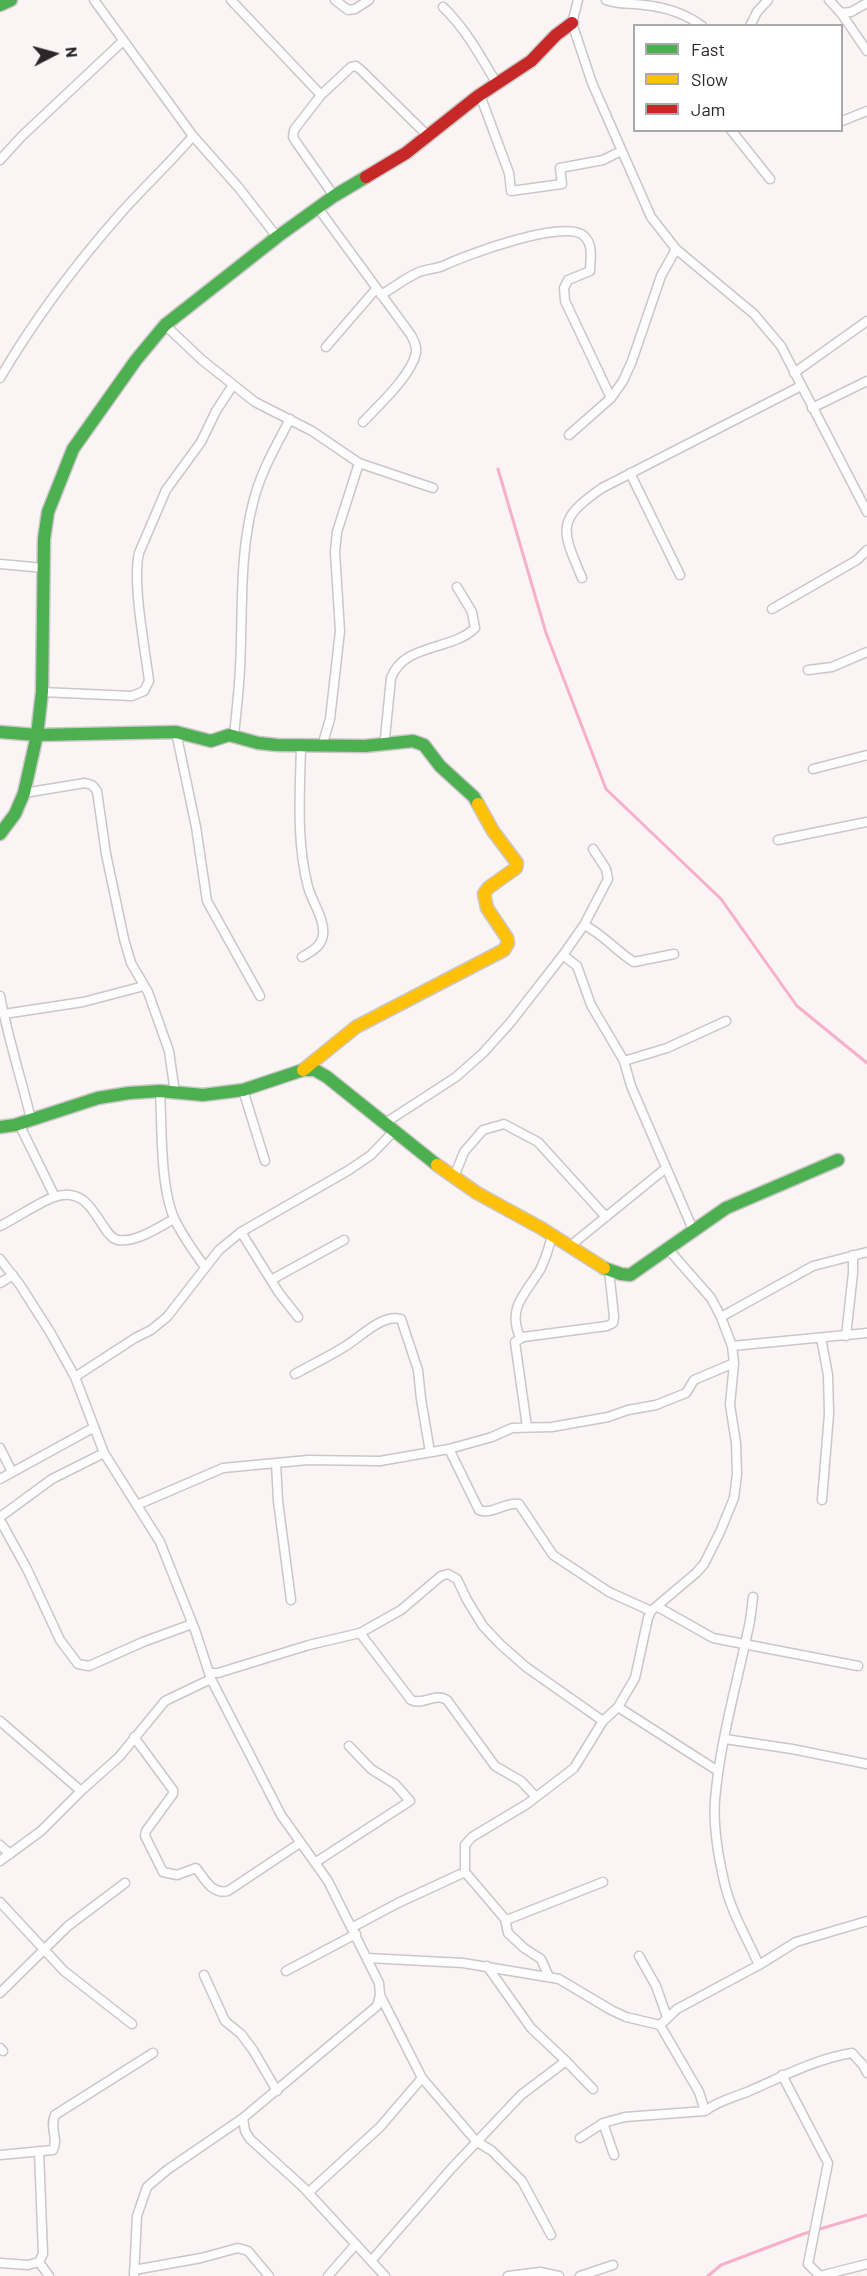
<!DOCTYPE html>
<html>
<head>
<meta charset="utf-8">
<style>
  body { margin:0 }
  #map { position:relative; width:867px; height:2276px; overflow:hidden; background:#faf4f5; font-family:Barlow,sans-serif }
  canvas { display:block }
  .legend { position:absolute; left:633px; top:24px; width:210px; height:108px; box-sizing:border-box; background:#fff; border:2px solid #aaa8a9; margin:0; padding:8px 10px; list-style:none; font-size:18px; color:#2b2527 }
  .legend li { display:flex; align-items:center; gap:12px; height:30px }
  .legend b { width:30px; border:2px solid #aaa8a9 }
  .north { position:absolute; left:24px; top:24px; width:60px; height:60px; -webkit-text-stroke:4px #fff; paint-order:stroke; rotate:84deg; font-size:16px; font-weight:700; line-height:24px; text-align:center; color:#2b2527 }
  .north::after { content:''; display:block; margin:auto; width:21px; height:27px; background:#2b2527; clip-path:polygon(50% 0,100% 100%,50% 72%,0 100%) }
</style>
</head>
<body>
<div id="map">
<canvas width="867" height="2276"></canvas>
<ul class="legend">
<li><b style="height:8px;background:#4caf50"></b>Fast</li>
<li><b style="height:8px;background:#ffc107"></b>Slow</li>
<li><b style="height:8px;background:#c62828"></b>Jam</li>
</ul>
<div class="north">N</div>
</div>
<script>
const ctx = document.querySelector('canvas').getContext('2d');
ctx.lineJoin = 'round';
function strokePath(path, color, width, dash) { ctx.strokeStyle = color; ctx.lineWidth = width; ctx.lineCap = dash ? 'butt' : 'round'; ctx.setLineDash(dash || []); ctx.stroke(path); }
const stream = new Path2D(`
  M498,469l48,164 60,156 115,110 76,107 70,57
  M708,2276l13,-11 82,-31 64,-19`);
const street = new Path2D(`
  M94,0l99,136 46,52 38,49
  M231,0l90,95
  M335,0l13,10 7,-1 14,-9
  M578,0l-6,23 20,60 59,134 25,32 78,65 27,32 86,166
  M606,0c13,5 25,3 38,5 20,2 42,9 58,21
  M829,0l12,13 26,38
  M443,7c23,22 38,50 54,77
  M841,13l10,-1 16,-9
  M750,26l7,-14 11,-12
  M480,95l29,78 2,18 51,-7 -2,-16 43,-8 18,-9
  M842,121l25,-10
  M731,130l39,49
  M0,160l22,-24 101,-95
  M334,196l-38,-54 -3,-5 1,-7 27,-35 30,-28 5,-1 5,4 67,66
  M318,208l93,127c3,6 6,11 5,18 -5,23 -38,53 -53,69
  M381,295c12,-7 23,-16 36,-22 8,-4 18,-4 26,-7 22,-11 123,-48 141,-30 10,9 6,24 6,35l-22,9 -4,8 1,13 46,97
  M165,325l37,35 53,42 57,29 47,32 74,25
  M326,347l50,-58
  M794,373l73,-52
  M0,378c34,-58 76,-114 120,-164 24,-27 50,-51 73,-78
  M812,408l55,-27
  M569,435l42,-37 12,-17 9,-20 29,-85 15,-27
  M630,473l50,102
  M0,564l44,4
  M582,578c-21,-49 -26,-58 20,-90l199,-102
  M772,609l85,-49 10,-10
  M808,670l24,-3 35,-15
  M42,692l90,4 12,-5 5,-10c-4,-33 -17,-98 -10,-128l27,-63 35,-48 15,-31 17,-26
  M176,732l20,95 11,74 53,95
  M234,736c2,-22 5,-45 6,-68 3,-56 -1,-111 13,-165 7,-30 23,-57 37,-84
  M383,743l2,-5 6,-60c13,-35 61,-27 84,-50l-3,-16 -15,-25
  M301,745c-1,48 -5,96 7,142 4,15 17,32 15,48 -2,12 -11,16 -21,22
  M322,746l8,-27 10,-88 -5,-79 2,-20 22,-69
  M813,769l54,-14
  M24,793l61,-10 7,2 5,6 9,63 18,85 7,24 17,29 21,59 6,42
  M778,840l89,-18
  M584,925c19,9 32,26 50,37l40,-8
  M563,955l14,11 14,39 33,56 7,25 63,146
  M0,996c8,42 21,82 31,123
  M4,1014l79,-12 61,-16
  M624,1061l43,-13 59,-27
  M243,1090l22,71
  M160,1091c2,36 0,98 15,129 8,17 19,32 30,47
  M385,1123l71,-46 27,-24 27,-30 53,-68 21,-30 24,-46 -2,-10 -13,-20
  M19,1124l36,73
  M454,1177l10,-25 19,-22 21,-6 34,18 68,75
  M0,1226c16,-8 38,-23 54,-29 40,-14 45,39 64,43 18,3 41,-13 56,-21
  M241,1232l38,61 19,24
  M570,1246l96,-78
  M0,1259l20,26 30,47 25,45 29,76 56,89 35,88 16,49 -46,22 -46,56 -38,34 -40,40 -41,30
  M271,1280l73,-40
  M0,1283l13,-8
  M721,1317l92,-51 54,-14
  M846,1336l7,-63v-18
  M520,1337c-13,-29 5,-43 20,-67 6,-12 9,-22 12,-35
  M821,1338l7,37 1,39 -7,86
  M732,1346l135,-13
  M295,1374c16,-9 33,-17 49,-27 16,-9 37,-33 57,-28l17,51 3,29 9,53
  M75,1377l60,-39 16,-8 16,-13 52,-67 22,-18 108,-62 22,-15 23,-24
  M527,1427l-12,-85 8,-5 84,-11 6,-3 1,-6 -5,-47
  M0,1448l12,24
  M449,1449l30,61c13,5 26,-8 40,-6l34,51 56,37 42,19
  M276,1463l2,38 13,99
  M0,1479l93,-51
  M137,1505l86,-37 85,-8 72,1 69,-12 43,-12 20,-9 40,-1 56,-10 20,-7 28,-5 30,-12 8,-13 40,-17
  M0,1517l52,-38 52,-26
  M0,1520l27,49 33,71 18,24 11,2 54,-24 49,-18
  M753,1597l-3,24c-12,59 -30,119 -35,179 -2,27 3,55 9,81 6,29 23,57 35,84
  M658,1607l55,31 145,28
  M360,1633l51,67c12,6 24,-8 36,0l48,66 26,15 15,16
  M210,1673h8l91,-28 51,-12 41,-23 40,-34 7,-2 9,5 10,21 16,26 17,18 26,23 77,54
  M211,1679l70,136 47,66 51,102 1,12 42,83 54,63 16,10 30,30 29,54
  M618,1707l100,64
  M0,1721l81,70
  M134,1737l39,53v4l-27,37 -1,5 18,36 14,3 19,-7c9,11 16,27 32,23l72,-48
  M725,1739l67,10 75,15
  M0,1845l10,9
  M316,1862l94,-61 -15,-17 -24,-15 -22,-23
  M603,1882l-94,37h-4l-40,-47v-27l7,-8 55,-33 47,-36 29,-47 15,-14 17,-29 13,-60 3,-7 45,-38 8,-9 16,-32 14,-34 3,-24 -1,-31 -6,-38 4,-42 -2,-17 -11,-29 -10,-19 -43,-49
  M0,1902l64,69 68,53
  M505,1919l3,14 16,15 17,11 8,18
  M353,1927l45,-24 67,-31
  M639,1956l17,30 11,31
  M367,1958l96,5 96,16 52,31 15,7 34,8 39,67 6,19c13,-10 27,-13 42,-19 35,-15 68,-33 105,-39l11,12 4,8
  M286,1971l70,-37
  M204,1975l21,46 16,13 12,16 24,41
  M0,1993l68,-67 57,-43
  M660,2025l17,-16 82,-44 37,-23 71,-21
  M0,2048l3,3
  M566,2061l27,28
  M782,2075l46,88 -20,101 12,12 47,-12
  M243,2118l2,13 5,8 53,48 82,89
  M603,2123l11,32
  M580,2138l23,-15 22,-6 80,-6
  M0,2155l53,-5c6,-12 -4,-21 2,-35l98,-62
  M309,2192l71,-65 42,-49
  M371,2261l80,-92 70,-74 45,-34 -35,-33 -44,-62
  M39,2262l10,14
  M0,2263l28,2 11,-3 4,-8 -4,-103
  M134,2270l67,-12 37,-10 10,3 21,25
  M134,2276l3,-60 10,-29 20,-17 76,-52 134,-112 3,-11
  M328,2276l28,-32
  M508,2276l32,-4 19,4
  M580,2276l33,-11`);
const fast = new Path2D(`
  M0,5l11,-5
  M0,732l37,3 139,-3 35,9 18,-6 29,8 19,2 88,1 48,-5 11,4 16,21 34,31 4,7
  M0,834l15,-20 9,-21 13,-58 5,-43 2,-153 4,-27 25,-63 63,-89 29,-35 112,-88 57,-41 32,-19
  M0,1127l15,-2 83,-27 31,-5 31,-2 43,4 40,-5 60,-20h12l12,7 110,88
  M604,1268l17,6 9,1 96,-67 112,-48`);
const slow = new Path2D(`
  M303,1070l53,-43 148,-77 4,-7 -1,-5 -20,-30 -3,-14 4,-6 28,-20 1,-5 -24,-32 -15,-27
  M437,1165l40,28 64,35 63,40`);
const jam = new Path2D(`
  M366,177l40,-24 72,-57 53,-35 25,-26 16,-12`);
strokePath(stream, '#f8afca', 3);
strokePath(street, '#cbc6c7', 11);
strokePath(fast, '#cbc6c7', 15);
strokePath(slow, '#cbc6c7', 15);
strokePath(jam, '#cbc6c7', 15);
strokePath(street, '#fefdfe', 8);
strokePath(fast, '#4caf50', 12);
strokePath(slow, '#ffc107', 12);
strokePath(jam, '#c62828', 12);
</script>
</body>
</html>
